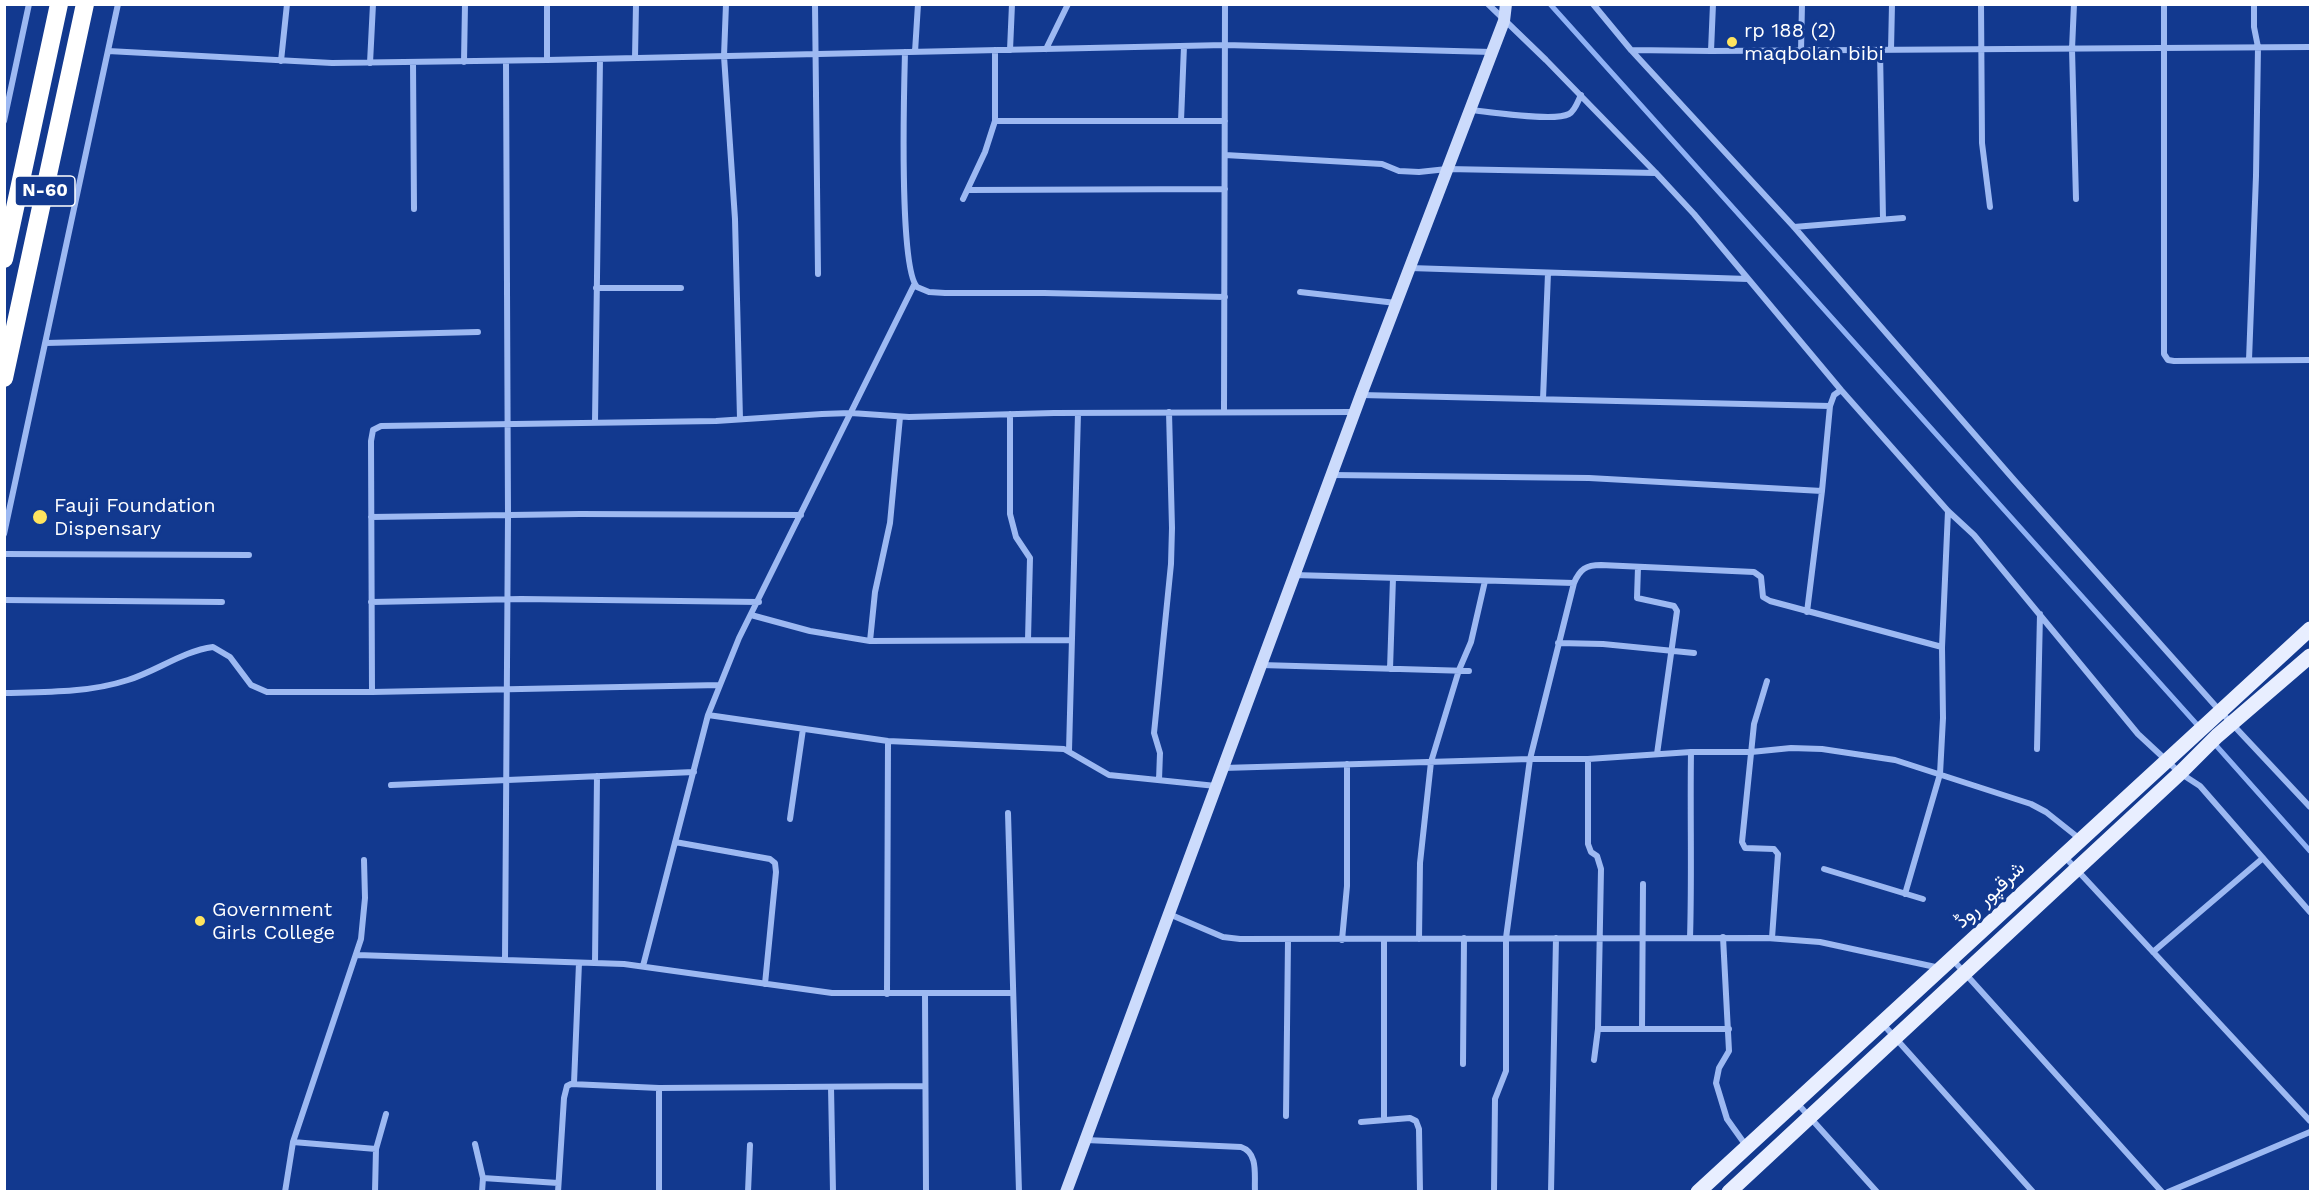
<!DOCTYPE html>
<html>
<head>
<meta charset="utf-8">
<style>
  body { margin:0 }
  #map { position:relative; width:2315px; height:1196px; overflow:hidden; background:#12398f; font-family:"Work Sans",sans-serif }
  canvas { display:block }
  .frame { position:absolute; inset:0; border:6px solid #fff; pointer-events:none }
</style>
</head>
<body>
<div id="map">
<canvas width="2315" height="1196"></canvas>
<div class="frame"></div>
</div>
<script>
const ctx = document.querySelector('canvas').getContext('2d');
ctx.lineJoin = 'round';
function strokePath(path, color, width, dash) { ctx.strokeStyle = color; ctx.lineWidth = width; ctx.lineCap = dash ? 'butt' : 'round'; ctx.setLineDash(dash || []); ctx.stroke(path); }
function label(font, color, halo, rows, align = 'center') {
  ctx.font = font + ' "Work Sans",Vazirmatn,sans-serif'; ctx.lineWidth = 6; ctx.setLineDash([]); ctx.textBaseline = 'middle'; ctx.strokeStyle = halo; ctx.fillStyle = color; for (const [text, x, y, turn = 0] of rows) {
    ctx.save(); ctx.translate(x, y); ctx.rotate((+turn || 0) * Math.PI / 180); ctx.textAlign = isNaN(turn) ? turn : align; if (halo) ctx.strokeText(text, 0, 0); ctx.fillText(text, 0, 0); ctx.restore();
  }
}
const stream = new Path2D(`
  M1550,4l651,725
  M2213,742l97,109`);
const street = new Path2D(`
  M547,4v56
  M726,4l-2,52 11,163 5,200
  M815,4l3,270
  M1488,4l58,56 110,113 38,41 147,176 107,121 26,24 164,199 42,39 20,13 110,126
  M1593,4l38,46 163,177 221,254 205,230 90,96
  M1981,4l1,139 8,64
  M2074,4l-2,45 4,150
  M2164,4v350l4,6 6,1 136,-1
  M1046,49l22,-45
  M1010,50l2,-46
  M1631,50l80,1 599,-4
  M1880,50l3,169
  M1891,50l1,-46
  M108,51l224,12 215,-3 678,-15 267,7
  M1711,51l2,-47
  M1801,51l1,-47
  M905,52c-1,37 -6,215 12,235l12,5 16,1h99l181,4
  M915,52l3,-48
  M635,58l1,-54
  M281,61l6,-57
  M413,62l1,147
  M464,62l1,-58
  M370,63l3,-59
  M1471,110c19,2 83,12 98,4 6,-3 9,-13 12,-19
  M4,121l25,-117
  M995,121h230
  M1181,121l3,-75
  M1225,155l157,9 17,7 20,1 28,-3 209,4
  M968,190l257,-1
  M963,199l22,-47 10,-31v-71
  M1794,227l109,-9
  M1410,268l338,11
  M596,288h85
  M1300,292l96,11
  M46,343l432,-11
  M2249,360l7,-184 2,-129 -4,-20v-23
  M1361,395l469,11
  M1543,399l5,-126
  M1224,412l1,-408
  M1010,414v100l6,23 14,21 -2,82
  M595,422l5,-363
  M1332,475l257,3 233,13
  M371,517l209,-3 221,1
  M4,534l114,-530
  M4,554l245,1
  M1638,567l-1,31 37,8 3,5 -20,143
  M1294,575l280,8
  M4,600l218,2
  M371,602l150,-3 238,3
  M1807,612l15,-121 8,-85 4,-11 7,-5
  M751,615l59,16 60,10 202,-1
  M870,641l5,-49 15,-69 10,-106
  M1558,643l45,1 91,9
  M1261,665l208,6
  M1390,669l3,-91
  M1767,681l-13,43 -12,118 3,6 29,1 4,5 -6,84
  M372,692l-1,-251 2,-11 8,-4 335,-5 106,-7 29,-1 58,4 145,-4 300,-1
  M4,693c41,-1 84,0 124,-13 29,-9 55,-29 85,-33l17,10 21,28 16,7h105l348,-7
  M708,715l180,26 176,8 45,26 107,11
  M2037,749l3,-135
  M1069,751l9,-338
  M1588,759v85l3,8 6,4 4,13 -3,160 -4,31
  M1223,768l307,-9h58l103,-7h60l40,-4 31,1 73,11 136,44 15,8 34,27
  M1159,780l1,-27 -6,-20 17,-169 1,-36 -3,-116
  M391,785l303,-13
  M1008,813l11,379
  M790,819l13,-90
  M675,842l95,17 5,4 1,9 -11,112
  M2064,856l246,265
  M1824,869l99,30
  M1905,894l35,-120 3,-56 -1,-71 6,-136
  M1169,914l54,23 17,2 527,-1 53,4 120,26
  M1723,937l6,114 -10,17 -3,15 11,36 20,28
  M1690,938c2,-62 0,-123 1,-186
  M1419,939l1,-76 11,-101 28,-92 12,-28 14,-61
  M1342,940l5,-54v-122
  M2153,952l110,-94
  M357,955l267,9 208,29h181
  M505,960l3,-444 -2,-455
  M1953,960l209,232
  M595,963l2,-187
  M643,966l65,-251 31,-77 175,-353
  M887,994l1,-253
  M925,994l1,198
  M1882,1023l151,169
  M1598,1029h131
  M1642,1029l1,-145
  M1463,1064l1,-126
  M574,1083l5,-120
  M831,1087l2,105
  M659,1088v104
  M1797,1103l80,89
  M1286,1116l2,-176
  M1384,1120v-181
  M1361,1122l49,-4 6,3 3,8 1,63
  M1086,1140l155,7c18,6 13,29 14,45
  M293,1142l83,7
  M475,1144l8,34 -1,14
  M483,1178l75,5
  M285,1192l8,-50 68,-203 4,-41 -1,-38
  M375,1192l1,-43 10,-35
  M558,1192l6,-94 3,-12 4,-2 88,4 265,-2
  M748,1192l2,-47
  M1494,1192l1,-93 11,-28v-133l24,-179 44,-176c6,-14 12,-18 27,-18l153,7 7,5 2,20 7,4 172,46
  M1551,1192l5,-254
  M2168,1192l142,-60`);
const secondary = new Path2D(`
  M1066,1192l295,-797 143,-374 2,-17`);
const primary = new Path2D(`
  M1698,1192l612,-563
  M1729,1192l451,-419 37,-37 93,-80`);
const highway = new Path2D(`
  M4,259l55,-255
  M4,378l81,-374`);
const markers = [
  [1732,42,6,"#ffe45e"],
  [40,517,8,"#ffe45e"],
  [200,921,6,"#ffe45e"]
];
const shields = [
  [45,191,60]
];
const shieldNames = [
  ["N-60",45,191]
];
const poiNames = [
  ["rp 188 (2)",1744,31],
  ["maqbolan bibi",1744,54],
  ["Fauji Foundation",54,506],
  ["Dispensary",54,529],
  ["Government",212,910],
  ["Girls College",212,933]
];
const streetNames = [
  ["شرقپور روڈ",1990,895,-43]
];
strokePath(stream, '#8fb1f5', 5);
strokePath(street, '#9db9f2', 6);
strokePath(secondary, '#ccdbfc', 12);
strokePath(primary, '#e8eeff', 15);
strokePath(highway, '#fff', 18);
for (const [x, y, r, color] of markers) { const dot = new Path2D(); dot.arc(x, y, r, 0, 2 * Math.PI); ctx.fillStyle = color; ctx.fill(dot); strokePath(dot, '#12398f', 2); }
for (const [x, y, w] of shields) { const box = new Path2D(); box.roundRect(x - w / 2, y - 15, w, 30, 4.5); ctx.fillStyle = '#12398f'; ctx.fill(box); strokePath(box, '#fff', 1.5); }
label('bold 18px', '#fff', null, shieldNames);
label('20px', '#fff', '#12398f', poiNames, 'left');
label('20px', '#fff', '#12398f', streetNames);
</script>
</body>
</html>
